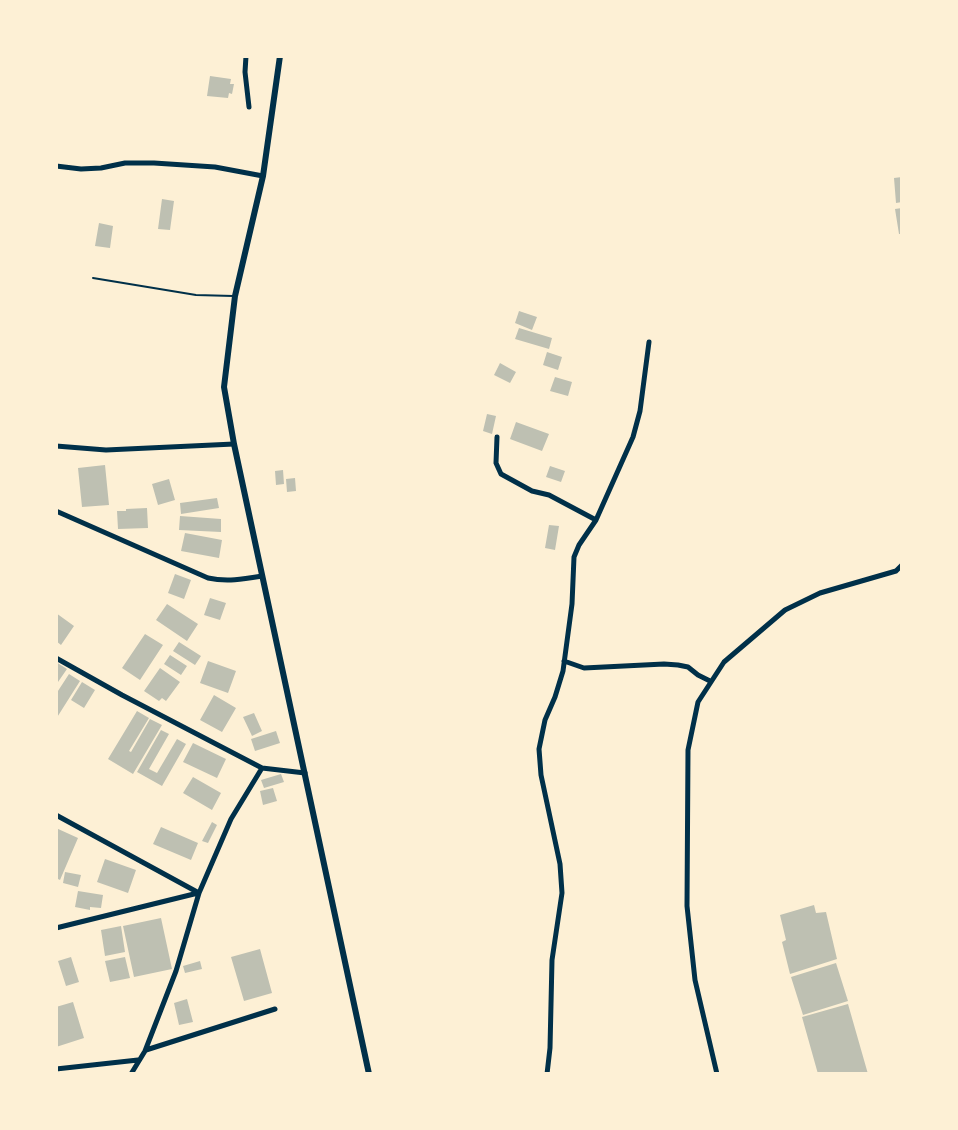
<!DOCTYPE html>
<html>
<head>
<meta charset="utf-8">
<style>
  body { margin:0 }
  #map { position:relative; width:958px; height:1130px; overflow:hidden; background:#fdf0d5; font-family:"Varela Round",sans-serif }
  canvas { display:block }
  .frame { position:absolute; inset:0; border:58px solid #fdf0d5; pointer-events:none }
</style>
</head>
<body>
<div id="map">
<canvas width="958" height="1130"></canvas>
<div class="frame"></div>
</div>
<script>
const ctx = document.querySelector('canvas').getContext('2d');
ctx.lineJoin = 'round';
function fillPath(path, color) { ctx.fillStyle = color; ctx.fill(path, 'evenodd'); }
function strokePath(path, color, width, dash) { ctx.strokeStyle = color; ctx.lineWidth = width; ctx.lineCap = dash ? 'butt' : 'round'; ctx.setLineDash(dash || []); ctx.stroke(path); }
const building = new Path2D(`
  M210,76l21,3 -1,5h4l-2,10 -3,-1 -1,5 -21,-2z
  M902,177v25l-6,1 -2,-25z
  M162,199l12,2 -4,29 -12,-1z
  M902,208v26h-3l-4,-25z
  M99,223l14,3 -3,22 -15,-2z
  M519,311l18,6 -5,13 -17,-7z
  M519,328l33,10 -3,11 -34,-10z
  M547,352l15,5 -4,13 -15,-5z
  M500,363l16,9 -6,11 -16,-8z
  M555,377l17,5 -4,14 -18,-5z
  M487,414l9,2 -4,18 -9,-3z
  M516,422l33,12 -7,17 -32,-12z
  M105,465l4,40 -27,2 -4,-39z
  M550,466l15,5 -4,11 -15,-5z
  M283,470l1,14 -8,1 -1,-14z
  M295,478l1,13 -9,1 -1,-13z
  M169,479l6,21 -17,5 -6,-21z
  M217,498l2,10 -38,6 -1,-11z
  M147,508l1,20 -30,1 -1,-18h9v-2z
  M180,516l41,3v13l-42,-2z
  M549,525l10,1 -4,24 -10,-2z
  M185,533l37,7 -3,18 -38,-7z
  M175,574l16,6 -7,19 -16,-6z
  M210,598l16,5 -6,17 -16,-5z
  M167,604l31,20 -11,17 -31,-21z
  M56,613l18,13 -13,19 -5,-4z
  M145,634l18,11 -23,35 -18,-12z
  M179,642l22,14 -6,9 -22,-14z
  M170,655l17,11 -6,9 -17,-11z
  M208,661l28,10 -8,22 -28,-10z
  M56,662l11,7 -9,13 -2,-1z
  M160,668l20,14 -14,19 -4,-3 -3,3 -15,-10z
  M69,674l11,7 -24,38v-25z
  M82,682l13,8 -11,18 -13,-8z
  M214,695l22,13 -14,24 -22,-12z
  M137,711l12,7 -20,33 2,1 19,-33 12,6 -29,49 -25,-15z
  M254,713l8,18 -10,5 -9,-19z
  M161,730l8,4 -20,35 8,4 20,-34 9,5 -24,42 -25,-14z
  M276,731l4,12 -25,8 -4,-12z
  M193,743l33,16 -9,19 -34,-16z
  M281,774l3,8 -20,6 -3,-8z
  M193,777l28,16 -9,17 -29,-17z
  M273,788l4,13 -14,4 -3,-14z
  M212,822l5,3 -9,18 -6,-2z
  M161,827l37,16 -7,17 -38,-16z
  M56,828l22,10 -18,42 -4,-2z
  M105,859l31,11 -8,23 -31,-11z
  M65,872l16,3 -3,12 -15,-4z
  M78,891l25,4 -2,13 -11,-1v3l-15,-3z
  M814,905l2,8 10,-1 11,47 -47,15 -8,-32 4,-2 -6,-25z
  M161,918l11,51 -38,8 -11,-51z
  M121,926l4,26 -20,4 -4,-26z
  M260,949l12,44 -28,8 -13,-44z
  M71,957l8,25 -13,4 -8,-25z
  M125,957l5,21 -20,4 -5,-21z
  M200,961l2,8 -17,4 -2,-7z
  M836,963l12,38 -45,14 -12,-38z
  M187,999l6,23 -14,3 -5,-22z
  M73,1002l11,36 -28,9v-40z
  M848,1004l20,70h-50l-16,-57z`);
const service = new Path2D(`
  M93,278l103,17 37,1`);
const minor = new Path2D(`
  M246,56l-1,16 4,35
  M56,166l25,3 20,-1 24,-5h29l61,4 48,9
  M497,437l-1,26 5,11 31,17 17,4 47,25
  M56,446l50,4 128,-6
  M56,511l152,67c19,4 36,1 54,-2
  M56,658l66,37 140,73 43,5
  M564,661l20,7 80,-4 14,1 10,2 10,8 12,6
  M56,815l143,78
  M56,928l142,-35
  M146,1050l129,-41
  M56,1069l82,-9
  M131,1074l14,-23 31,-80 23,-78 32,-74 31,-51
  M547,1074l3,-26 2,-88 10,-67 -2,-29 -19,-89 -2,-26 6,-29 10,-23 8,-26 9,-67 2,-47 5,-12 17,-25 37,-83 7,-26 9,-69
  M717,1074l-22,-94 -8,-74 1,-156 10,-48 26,-40 61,-52 35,-17 76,-22 6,-6`);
const tertiary = new Path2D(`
  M280,56l-17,120 -28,120 -11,91 10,57 135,630`);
fillPath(building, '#bec0b2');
strokePath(service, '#003049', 2);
strokePath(minor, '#003049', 5);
strokePath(tertiary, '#003049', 6);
</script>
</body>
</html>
